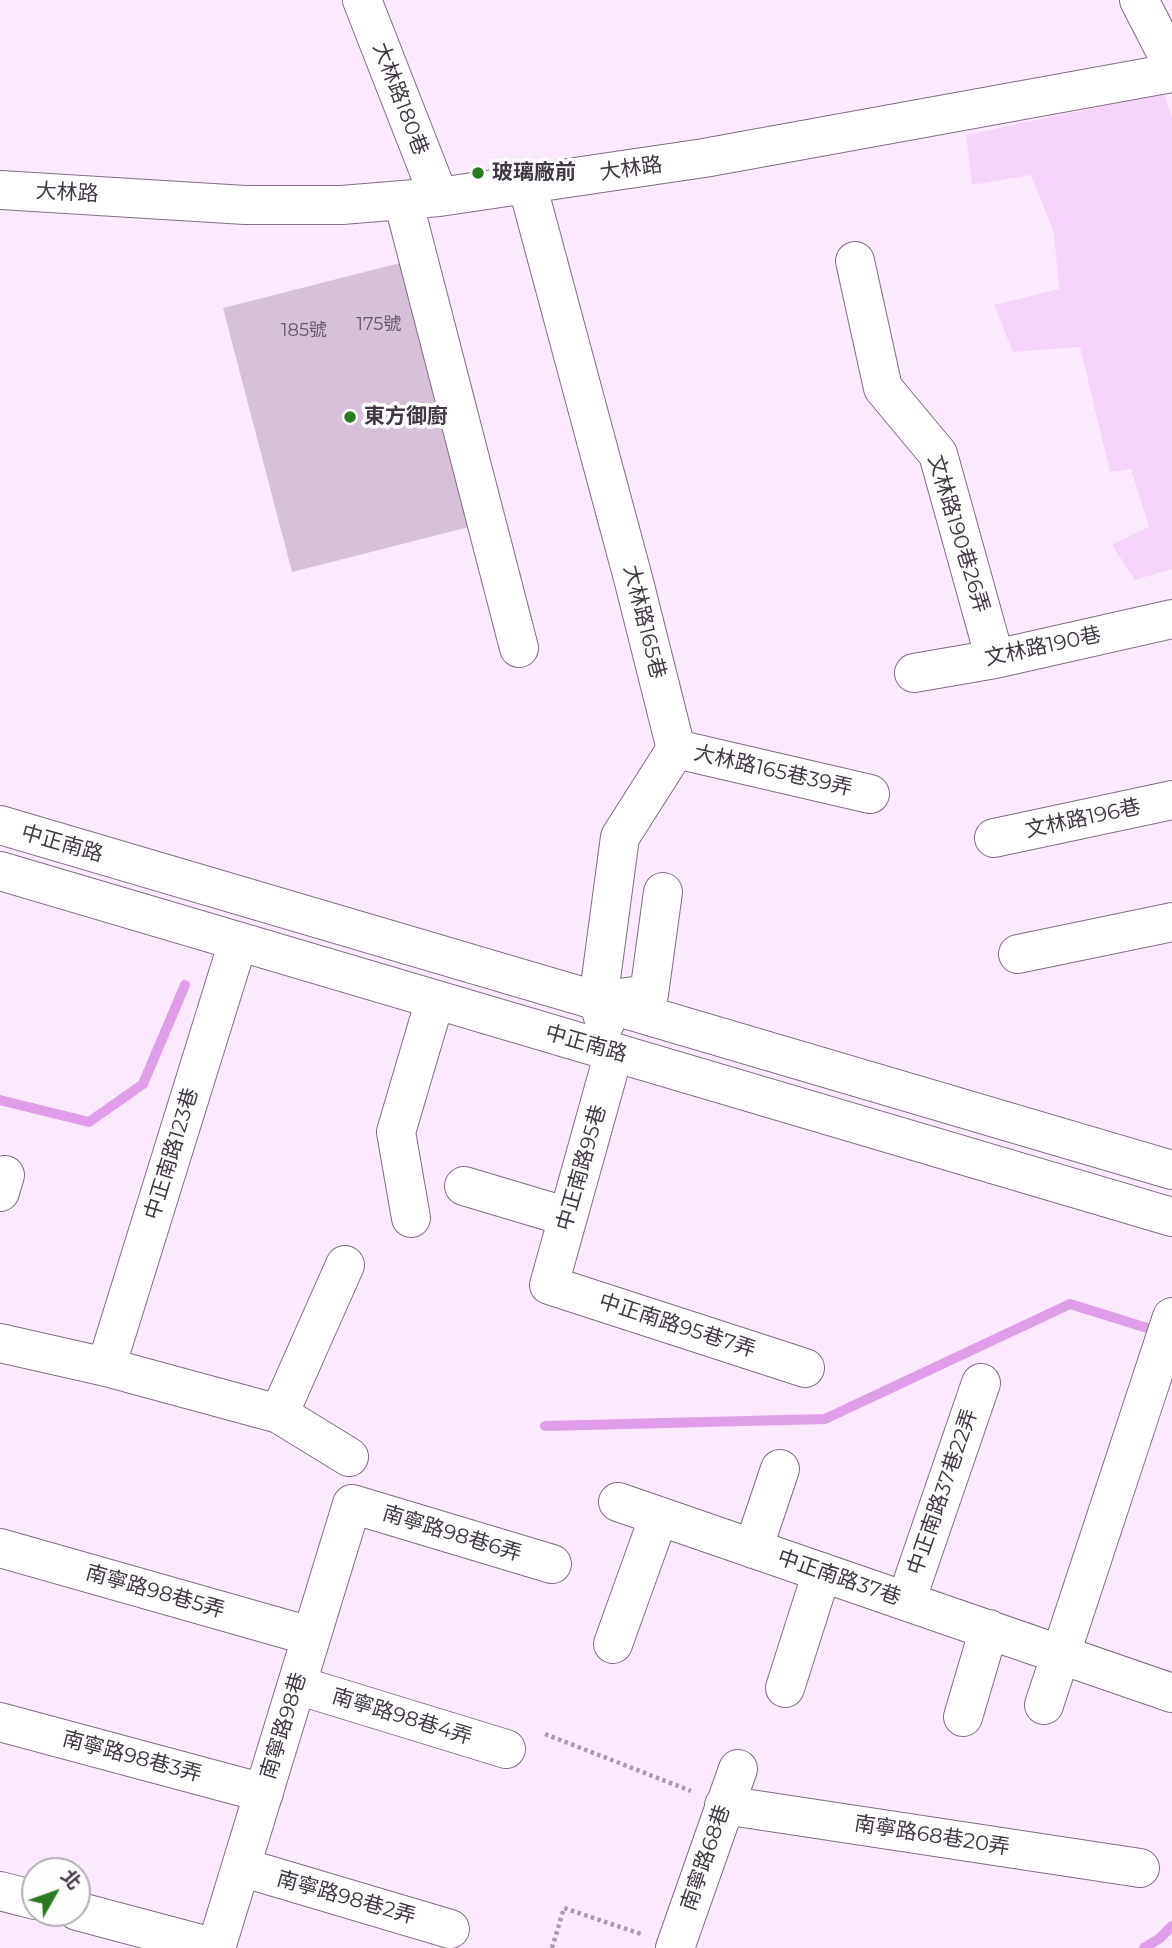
<!DOCTYPE html>
<html>
<head>
<meta charset="utf-8">
<style>
  body { margin:0 }
  #map { position:relative; width:1172px; height:1948px; overflow:hidden; background:#fbeafe; font-family:Montserrat,"Noto Sans TC",sans-serif }
  canvas { display:block }
  .north { position:absolute; left:21px; top:1857px; width:70px; height:70px; box-sizing:border-box; background:#fefefe; border:2px solid #b2afb3; border-radius:50%; rotate:50deg; font-size:19px; font-weight:700; line-height:28px; text-align:center; color:#403842 }
  .north::after { content:''; display:block; margin:auto; width:24px; height:32px; background:#2a7a23; clip-path:polygon(50% 0,100% 100%,50% 72%,0 100%) }
</style>
</head>
<body>
<div id="map">
<canvas width="1172" height="1948"></canvas>
<div class="north">北</div>
</div>
<script>
const ctx = document.querySelector('canvas').getContext('2d');
ctx.lineJoin = 'round';
function fillPath(path, color) { ctx.fillStyle = color; ctx.fill(path, 'evenodd'); }
function strokePath(path, color, width, dash) { ctx.strokeStyle = color; ctx.lineWidth = width; ctx.lineCap = dash ? 'butt' : 'round'; ctx.setLineDash(dash || []); ctx.stroke(path); }
function label(font, color, halo, rows, align = 'center') {
  ctx.font = font + ' Montserrat,"Noto Sans TC",sans-serif'; ctx.lineWidth = 7; ctx.setLineDash([]); ctx.textBaseline = 'middle'; ctx.strokeStyle = halo; ctx.fillStyle = color; for (const [text, x, y, turn = 0] of rows) {
    ctx.save(); ctx.translate(x, y); ctx.rotate((+turn || 0) * Math.PI / 180); ctx.textAlign = isNaN(turn) ? turn : align; if (halo) ctx.strokeText(text, 0, 0); ctx.fillText(text, 0, 0); ctx.restore();
  }
}
const green = new Path2D(`
  M1164,93l8,25v451l-37,11 -23,-35 37,-18 -18,-58 -21,3 -30,-125 -67,5 -19,-47 65,-16 -5,-56 -23,-58 -59,10 -6,-50z`);
const stream = new Path2D(`
  M0,1100l89,22 54,-38 42,-99
  M545,1426l280,-7 245,-115 90,28
  M1144,1948l16,-10 12,-12`);
const building = new Path2D(`
  M408,261l69,264 -185,47 -69,-264z`);
const path = new Path2D(`
  M545,1734l146,57
  M552,1948l12,-40 77,26`);
const minor = new Path2D(`
  M362,0l77,197
  M1139,0l33,64
  M527,184l106,394 43,171 -56,88 -22,164 7,22
  M0,190l245,15h97l97,-8 265,-39 468,-85
  M403,200l116,448
  M855,261l28,127 55,66 57,205
  M914,673l81,-14 177,-40
  M676,749l194,45
  M0,825l1172,345
  M994,838l178,-38
  M0,871l1172,346
  M1018,954l154,-32
  M604,1000l45,-6 14,-102
  M614,1052l-65,233 256,83
  M464,1186l104,31
  M0,1192l5,-17
  M411,1218l-15,-86 39,-132
  M0,1343l106,24 173,47 70,43
  M106,1367l132,-425
  M279,1414l66,-149
  M618,1502l554,191
  M0,1548l310,88
  M753,1549l27,-80
  M906,1601l75,-218
  M613,1644l46,-128
  M297,1685l209,64
  M785,1688l37,-116
  M1044,1705l128,-388
  M963,1717l26,-88
  M0,1722l264,71
  M724,1805l416,63
  M241,1867l209,62
  M0,1891l35,9
  M77,1911l139,37 136,-444 200,60
  M675,1948l63,-179`);
const markers = [
  [478,173,7,"#2a7a23"],
  [350,417,7,"#2a7a23"]
];
const numberNames = [
  ["175號",379,325],
  ["185號",304,331]
];
const streetNames = [
  ["大林路180巷",400,99,69],
  ["大林路",631,169,-8],
  ["大林路",67,193,3],
  ["文林路190巷26弄",958,534,73],
  ["大林路165巷",644,622,76],
  ["文林路190巷",1043,647,-12],
  ["大林路165巷39弄",773,771,13],
  ["文林路196巷",1083,819,-12],
  ["中正南路",62,844,16],
  ["中正南路",586,1044,16],
  ["中正南路123巷",172,1154,-73],
  ["中正南路95巷",582,1168,-74],
  ["中正南路95巷7弄",677,1326,18],
  ["中正南路37巷22弄",943,1492,-71],
  ["南寧路98巷6弄",452,1534,17],
  ["中正南路37巷",839,1578,19],
  ["南寧路98巷5弄",155,1592,16],
  ["南寧路98巷4弄",402,1717,17],
  ["南寧路98巷",284,1726,-73],
  ["南寧路98巷3弄",132,1757,15],
  ["南寧路68巷20弄",932,1836,9],
  ["南寧路68巷",706,1858,-71],
  ["南寧路98巷2弄",346,1898,16]
];
const poiNames = [
  ["玻璃廠前",492,173],
  ["東方御廚",364,417]
];
fillPath(green, '#f5d4f9');
strokePath(stream, '#e09eea', 10);
fillPath(building, '#d6c1d9');
strokePath(minor, '#816d83', 40);
strokePath(path, '#a699a8', 4.5, [3.5, 3.5]);
strokePath(minor, '#fff', 38);
for (const [x, y, r, color] of markers) { const dot = new Path2D(); dot.arc(x, y, r, 0, 2 * Math.PI); ctx.fillStyle = color; ctx.fill(dot); strokePath(dot, '#fefefe', 2.5); }
label('18px', '#665a68', null, numberNames);
label('21px', '#403842', '#fefefe', streetNames);
label('bold 21px', '#403842', '#fefefe', poiNames, 'left');
</script>
</body>
</html>
